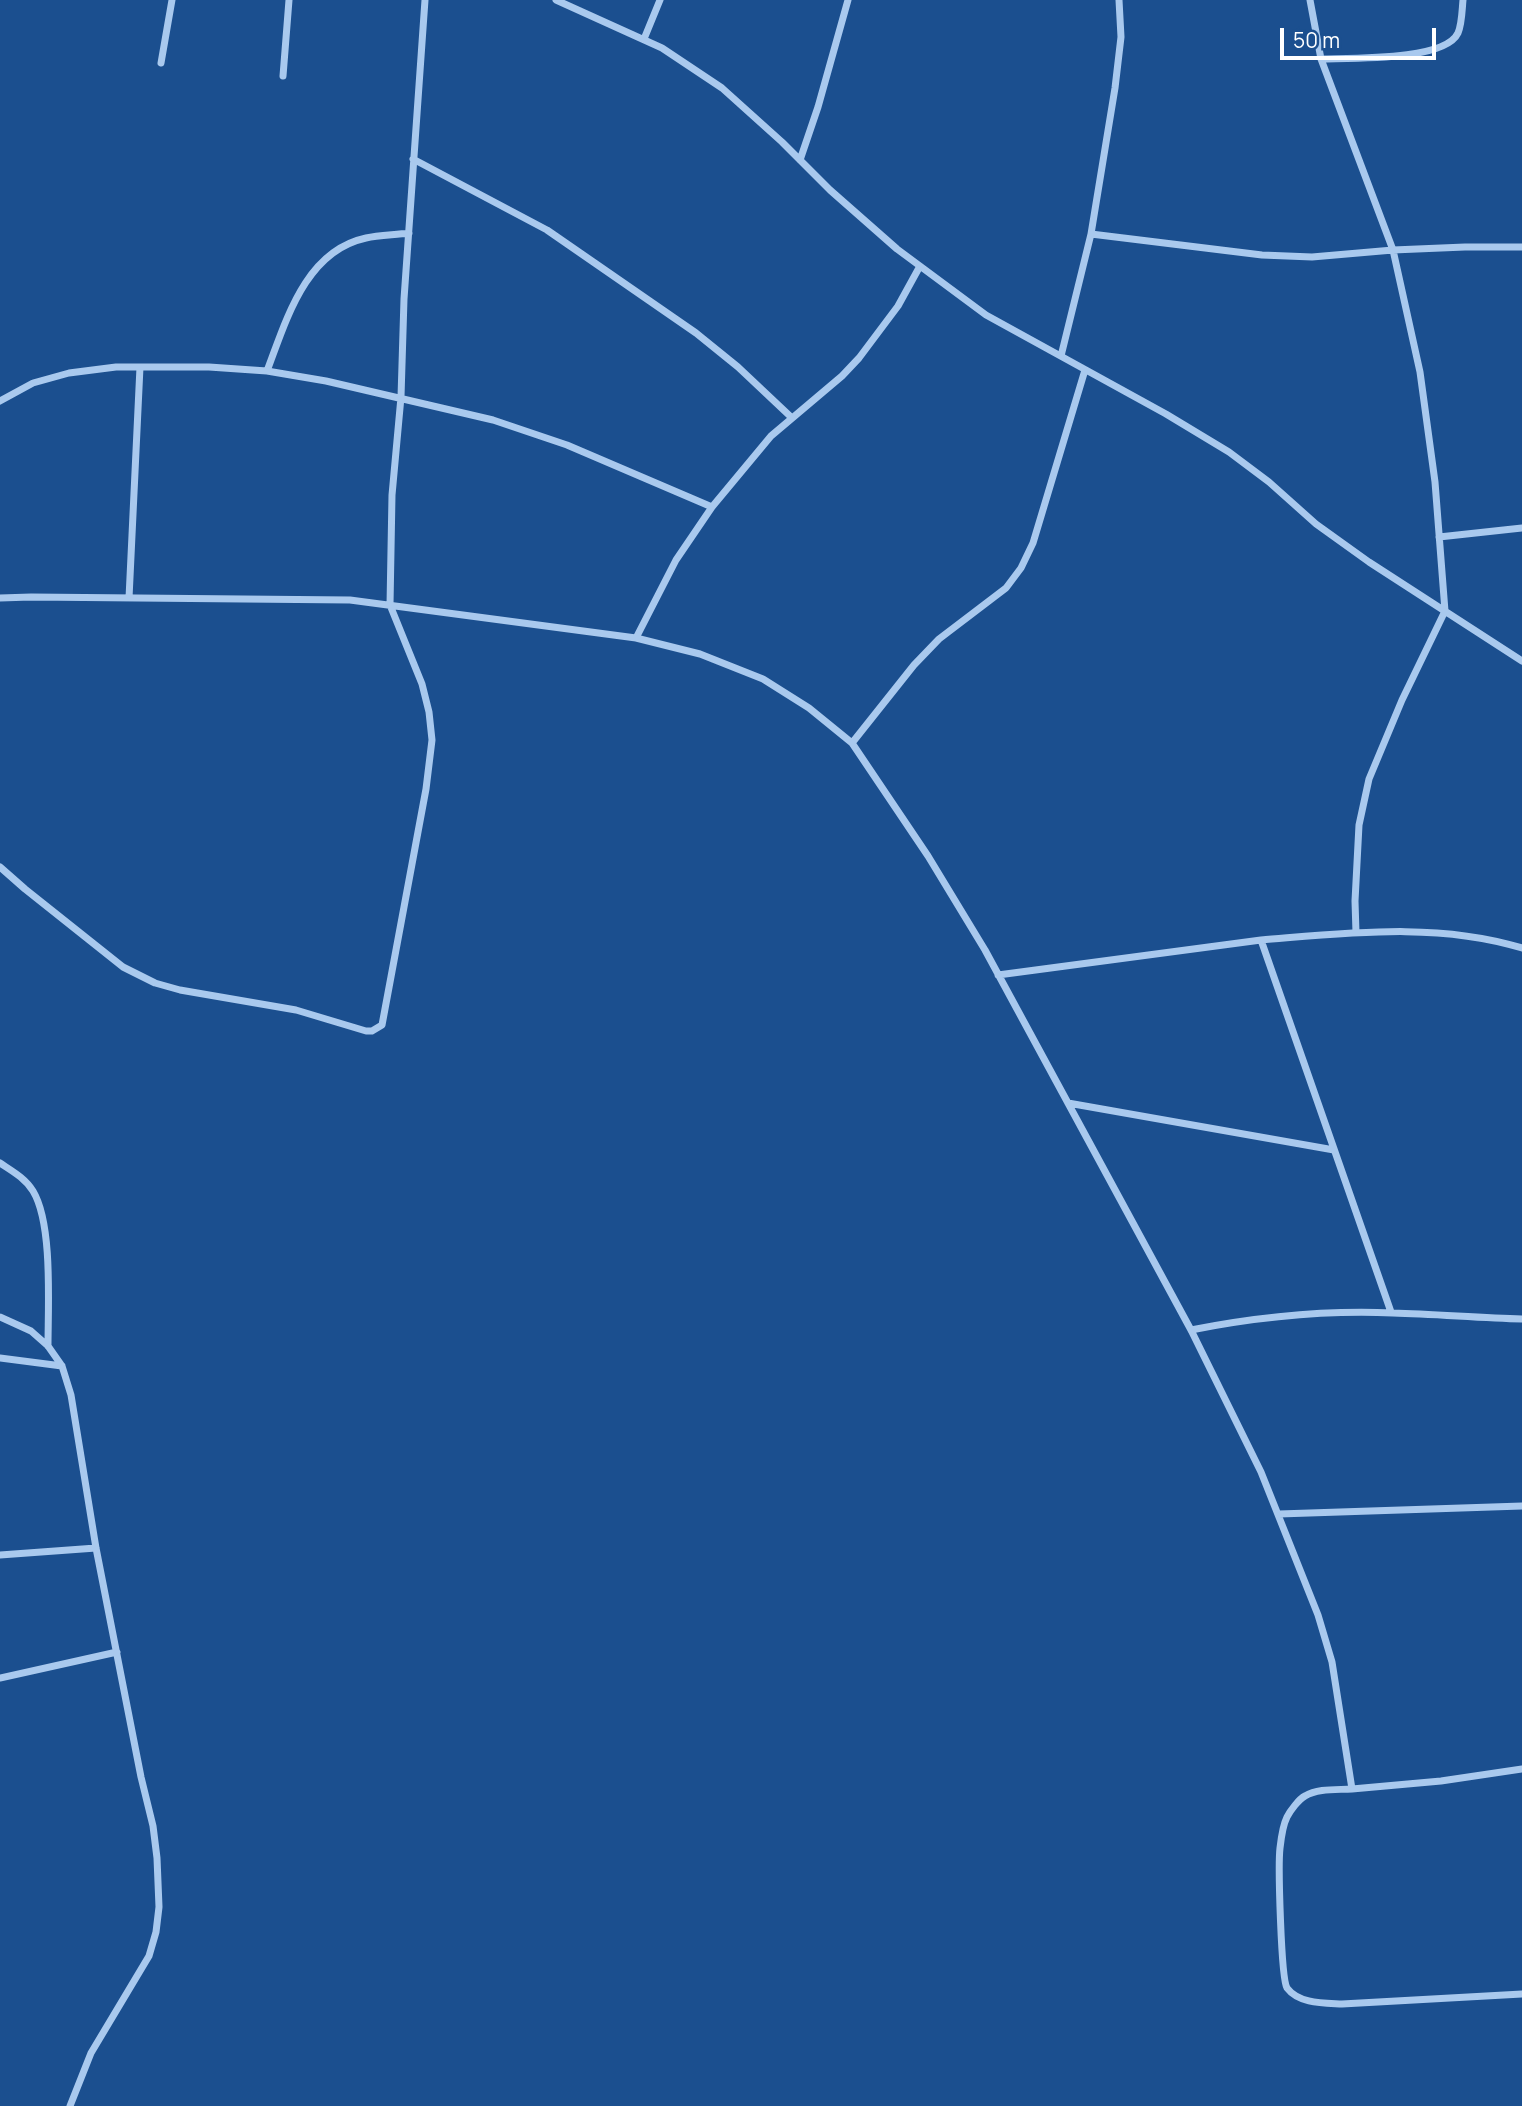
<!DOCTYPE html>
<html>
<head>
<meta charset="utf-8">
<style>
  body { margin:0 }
  #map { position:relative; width:1522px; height:2106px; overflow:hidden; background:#1b4f8f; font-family:Manrope,sans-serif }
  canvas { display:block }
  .scale { position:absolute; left:1280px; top:28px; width:156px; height:32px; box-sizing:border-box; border:4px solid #fff; border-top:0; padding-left:9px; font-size:21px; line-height:24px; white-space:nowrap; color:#fff; -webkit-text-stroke:5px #1b4f8f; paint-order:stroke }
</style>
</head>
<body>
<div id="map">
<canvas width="1522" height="2106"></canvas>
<div class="scale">50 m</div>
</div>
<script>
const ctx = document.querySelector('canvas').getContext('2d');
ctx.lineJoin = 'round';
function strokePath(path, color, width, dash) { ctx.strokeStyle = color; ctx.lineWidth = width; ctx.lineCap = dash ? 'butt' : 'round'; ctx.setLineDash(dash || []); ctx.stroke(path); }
const street = new Path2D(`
  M556,0l106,48 60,40 60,54 48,48 67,59 89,66 180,99 63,38 40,30 47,42 53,38 153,99
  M644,39l16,-39
  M1321,59c30,-1 124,2 137,-26 4,-9 4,-23 5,-33
  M161,63l11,-63
  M283,76l6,-76
  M413,159l134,71 149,103 42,34 53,50
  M800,160l18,-53 30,-107
  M1091,234l171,21 50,2 81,-7 -72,-191 -11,-59
  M1061,356l30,-122 24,-146 6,-51 -2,-37
  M267,371c19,-50 38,-120 99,-133 13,-3 29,-3 43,-5
  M0,401l33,-18 36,-10 47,-6h93l58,4 59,10 167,39 74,25 145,62 59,-71 71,-60 17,-18 39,-52 22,-40
  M1439,537l83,-9
  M0,598l31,-1 319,3 286,38 64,16 63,25 46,29 43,35 76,113 57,94 206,380 70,142 57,143 14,47 20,127 89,-8 81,-12
  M129,598l11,-231
  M636,638l40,-78 36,-53
  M852,743l62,-78 25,-26 67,-51 15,-20 12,-25 52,-173
  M0,867l25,22 98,78 32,16 25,7 116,20 70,21h6l10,-6 44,-236 6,-49 -3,-28 -7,-28 -32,-79 2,-110 9,-98 3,-98 21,-299
  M1356,933l-1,-32 4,-76 10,-46 33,-79 43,-89 -10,-129 -15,-110 -27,-122 72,-3h57
  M1261,940c88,-7 176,-18 261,8
  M998,975l263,-35 130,372
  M1068,1103l266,47
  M0,1163c12,8 25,15 33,28 20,33 15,115 15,155
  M0,1317l31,14 17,15 14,20 9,29 25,153 45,229 12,49 4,32 2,49 -3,25 -7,24 -58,97 -21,53
  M1191,1330c66,-13 135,-20 202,-17 43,1 86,5 129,6
  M0,1358l62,8
  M1279,1514l243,-8
  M0,1555l96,-7
  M0,1678l117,-26
  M1352,1789c-15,1 -34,-1 -47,7 -6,3 -15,15 -18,21 -4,8 -6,22 -7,31 -2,17 1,130 7,140 12,16 37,15 55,16l180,-10`);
strokePath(street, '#a9c9ee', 7);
</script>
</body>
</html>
